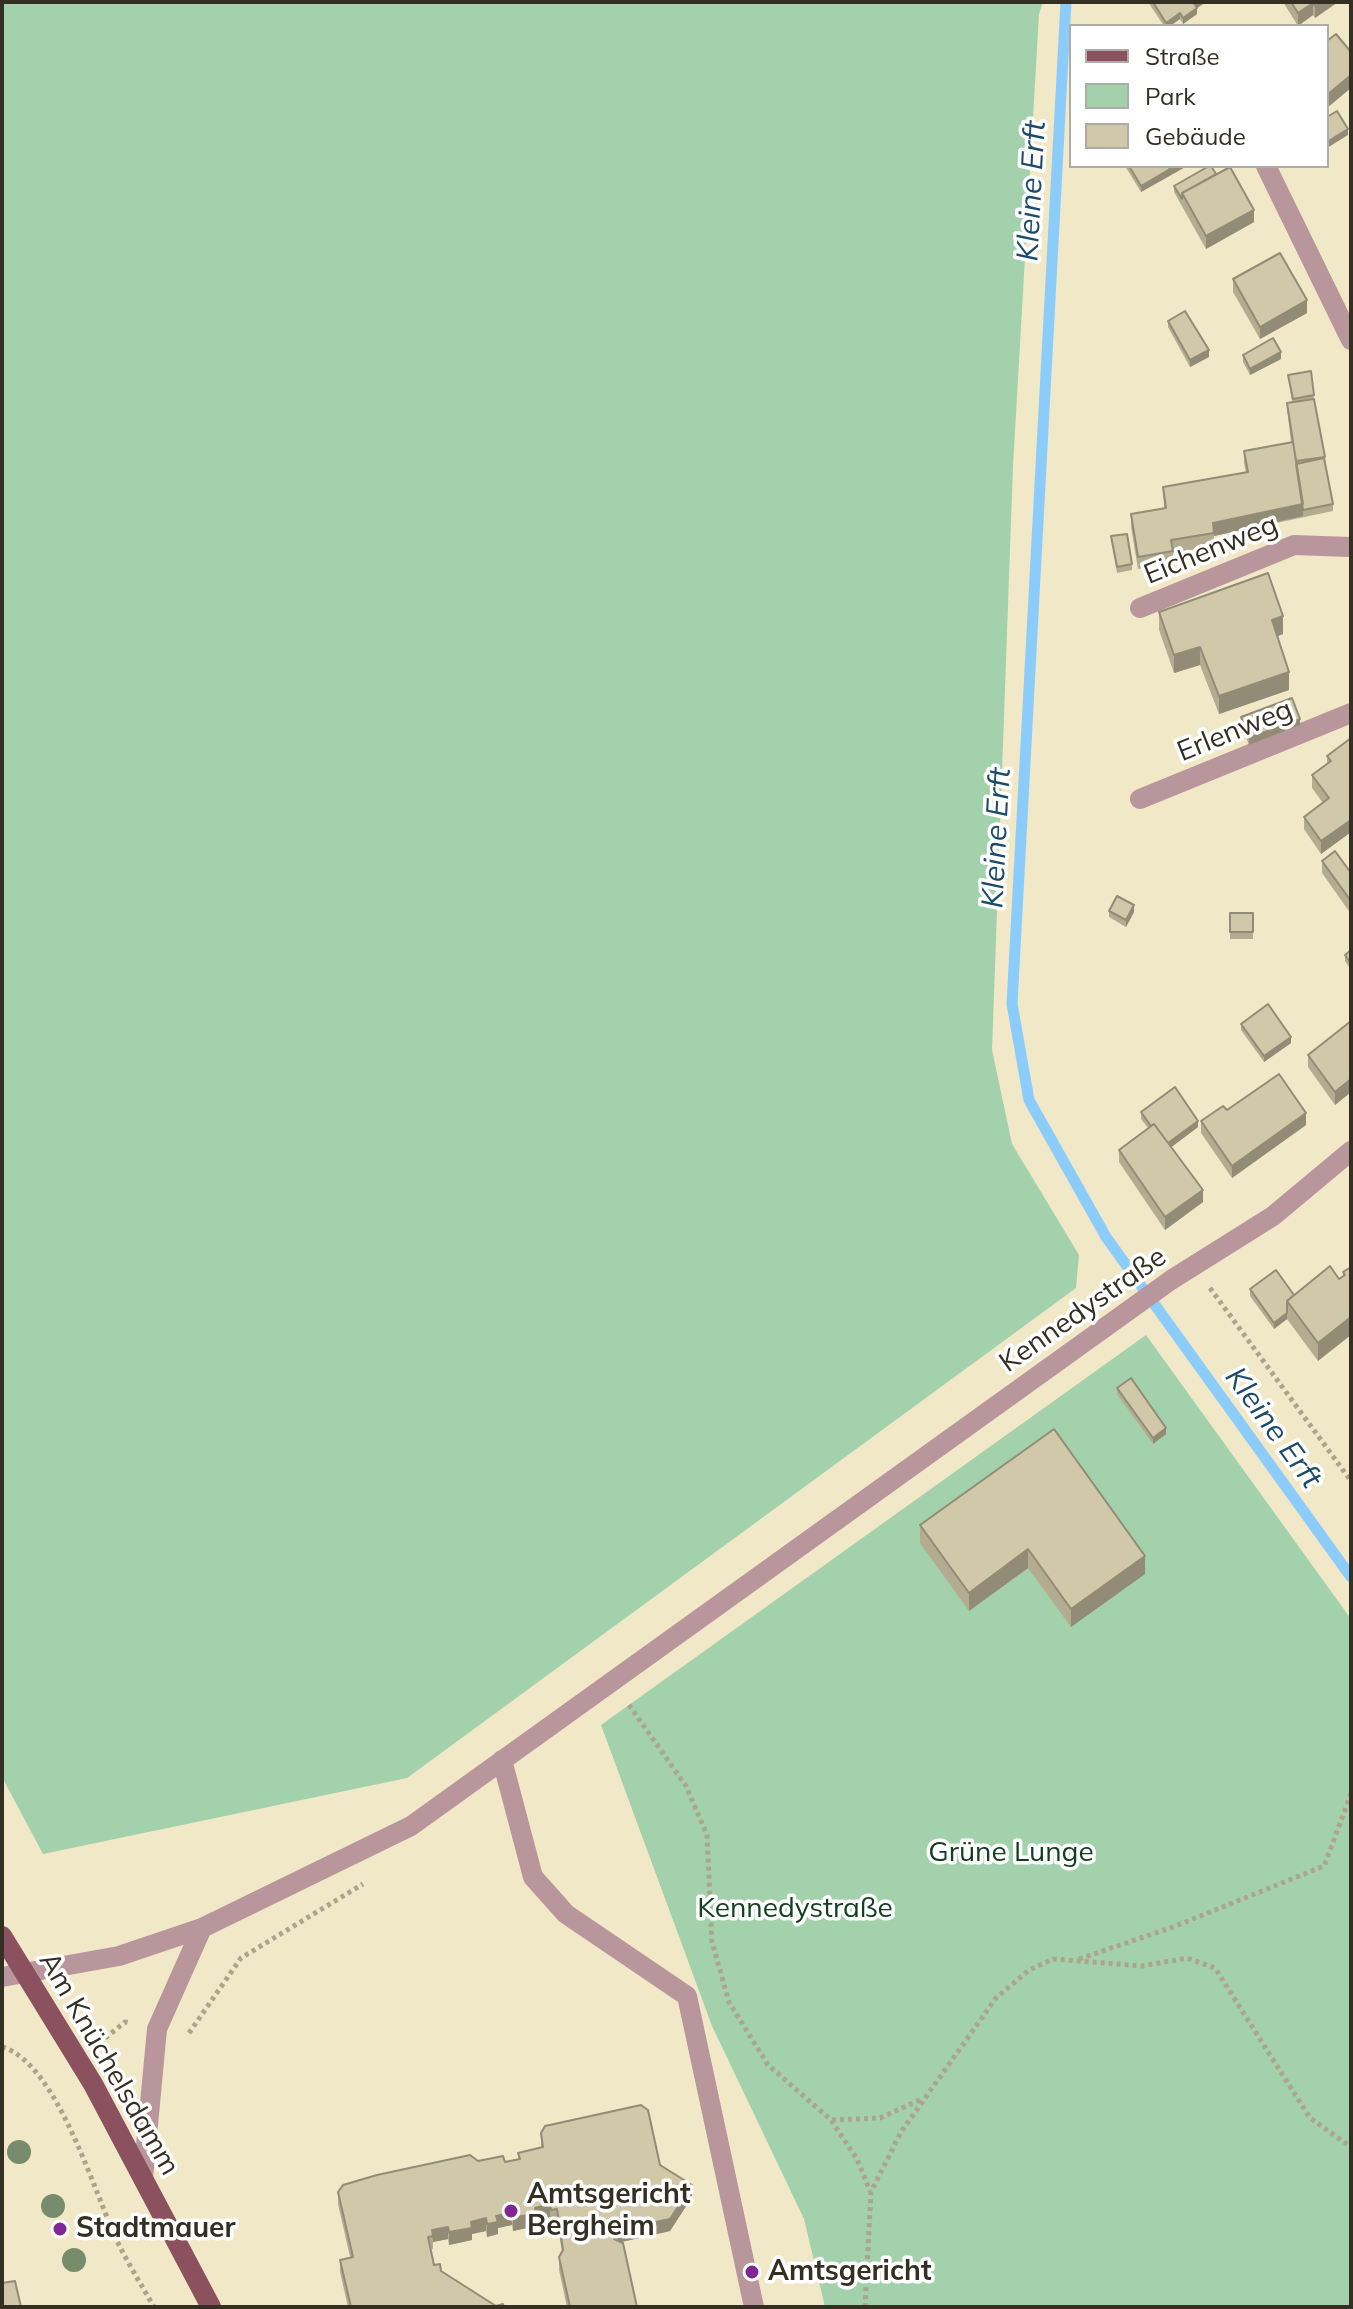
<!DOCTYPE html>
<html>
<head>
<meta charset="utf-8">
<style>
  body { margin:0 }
  #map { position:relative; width:1353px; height:2309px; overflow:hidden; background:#f1e8c8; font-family:Mulish,sans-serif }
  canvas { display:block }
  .frame { position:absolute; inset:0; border:4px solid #332f23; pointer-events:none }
  .legend { position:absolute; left:1069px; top:24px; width:260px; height:144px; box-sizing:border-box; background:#fff; border:2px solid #adaca7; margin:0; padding:10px 14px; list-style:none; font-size:24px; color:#332f23 }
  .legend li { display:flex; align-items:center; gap:16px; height:40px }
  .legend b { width:40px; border:2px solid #adaca7 }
</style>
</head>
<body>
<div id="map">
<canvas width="1353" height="2309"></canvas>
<div class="frame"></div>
<ul class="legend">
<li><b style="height:10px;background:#8b515e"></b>Straße</li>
<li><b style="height:22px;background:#a2d1ac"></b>Park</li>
<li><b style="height:22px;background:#d0c8a8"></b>Gebäude</li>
</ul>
</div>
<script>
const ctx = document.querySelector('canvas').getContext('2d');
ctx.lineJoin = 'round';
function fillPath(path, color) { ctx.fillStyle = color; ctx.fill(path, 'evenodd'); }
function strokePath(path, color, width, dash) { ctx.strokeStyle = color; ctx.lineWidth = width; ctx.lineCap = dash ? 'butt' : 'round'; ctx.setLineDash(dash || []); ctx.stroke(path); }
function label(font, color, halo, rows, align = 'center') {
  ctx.font = font + ' Mulish,sans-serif'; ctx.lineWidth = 7; ctx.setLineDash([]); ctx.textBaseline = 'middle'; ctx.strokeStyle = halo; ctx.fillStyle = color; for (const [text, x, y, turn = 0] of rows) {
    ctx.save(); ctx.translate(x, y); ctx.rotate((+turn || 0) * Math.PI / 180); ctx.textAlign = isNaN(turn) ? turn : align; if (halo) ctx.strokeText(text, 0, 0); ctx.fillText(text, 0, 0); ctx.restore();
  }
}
const green = new Path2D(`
  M2,2h1041l-4,12 -26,452 -21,584 20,94 67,111 -3,33 -669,490 -364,76 -41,-77z
  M1146,1335l205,284v688h-526l-21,-88 -92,-193 -111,-301z`);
const stream = new Path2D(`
  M1066,2l-54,1002 17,96 77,137 245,340`);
const path = new Path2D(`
  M1210,1288l141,193
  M629,1705l57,81 21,49 5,107 17,60 39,63 63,55 26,39 13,32
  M1079,1959l94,-32 151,-61 27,-72
  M189,2033l52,-75 122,-74
  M99,2043l26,-21 5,1
  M2,2047c55,15 93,148 116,196 11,22 24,43 36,64
  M832,2120l48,-2 42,-19
  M865,2307l6,-115 30,-60 95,-134 33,-28 24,-11 89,7 45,-8 28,10 95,150 41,29`);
const minor = new Path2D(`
  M1266,166l85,174
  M1140,608l154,-63 56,2
  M1140,799l211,-86
  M502,1760l31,117 33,37 121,82 67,311
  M2,1977l117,-21 83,-28 209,-102 760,-546 102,-64 78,-65
  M143,2178l14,-149 45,-101`);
const major = new Path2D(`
  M2,1936l91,148 118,223`);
const trees = [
  [19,2152],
  [53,2206],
  [74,2260]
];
const wall = new Path2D(`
  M1148,2h58l-9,6v6l-14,10 -3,-5 -10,7h-6z
  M1283,2h55l-23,16 -2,-3 -15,11z
  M1125,166h62l-46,26z
  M1216,174l38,48 -48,27 -32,-57v-6z
  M1233,279l74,34 -47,26 -27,-47z
  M1168,321l41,36 -19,10 -22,-40z
  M1243,355l38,4 -31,16 -7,-13z
  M1311,371l3,28 19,105v7l-119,25v10l-41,7v10l-35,6 -7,-42v-13l33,-6 -1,-21 83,-14 -2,-10v-12l47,-9 -4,-33v-6l5,-1 -4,-27z
  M1111,536l21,28v6l-15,3z
  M1159,612l124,22 -5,2 11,54 -70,24 -19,-49 -26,8 -15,-43z
  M1241,717l59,8 -51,20 -8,-21z
  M1351,738v94l-30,22 -17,-25v-12l19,-14 -11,-15v-13l15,-11v-8z
  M1322,861l29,12v41l-29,-41z
  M1109,911l25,1 -8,15 -17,-10z
  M1230,913h23v26h-23z
  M1351,950v20l-6,-9v-6z
  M1351,1021v71l-16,13 -27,-38v-12z
  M1241,1024l50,19 -27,19 -23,-32z
  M1227,1110l79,15 -74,53 -31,-45v-12z
  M1141,1112l57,15 -27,20 32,55 -38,28 -46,-68v-12l29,-22 -7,-9z
  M1351,1267l-33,94 -31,-42 -13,10 -24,-33v-7l44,6 45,-16 4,-3v-4z
  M1117,1388l49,46 -13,10 -36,-50z
  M920,1525l225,49 -74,53 -43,-59 -59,43 -49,-68z
  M541,2133l119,32 32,32 -22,34 -50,11 17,65h-70l-8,-37v-13l3,-5 -5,-31 -6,1 -1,-5 -14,3v6l-23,5 -1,-6 -14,3v6l-11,3 -1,-6 -14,3v6l-23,5 -1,-6 -15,3v7h-3l4,16 7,6 55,35 8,1h-156l-8,-35v-12l10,-3 -12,-53v-12l140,-31 27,1 13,-3v-6l23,-5z`);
const shadedWall = new Path2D(`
  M1194,2h12l-9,6v6l-14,10v-6l11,-8z
  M1320,2h18l-23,16v-12z
  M1313,3v12l-15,11v-13z
  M1180,13v6l-10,7h-4v-3z
  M1351,75v13l-24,20v-13z
  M1348,129v6l-21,13v-6z
  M1170,166h17l-46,26v-6l29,-17z
  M1254,210v12l-48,27v-13z
  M1307,300v13l-47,26v-12z
  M1209,350v7l-19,10v-7z
  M1281,352v7l-31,16v-6z
  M1303,504v12l-89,20 -1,-13z
  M1283,616v18l-11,4v-18z
  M1200,647v18l-26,8v-18z
  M1289,672v18l-70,24v-18z
  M1300,719v6l-51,20v-7z
  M1351,820v12l-30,22v-13z
  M1134,905v7l-8,15v-7z
  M1291,1037v6l-27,19v-6z
  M1351,1079v13l-16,13v-13z
  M1306,1113v12l-74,53v-12z
  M1198,1121v6l-33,25v-7z
  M1203,1190v12l-38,28v-13z
  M1287,1313v6l-13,10v-6z
  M1351,1317v18l-33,26v-18z
  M1166,1428v6l-13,10v-6z
  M1028,1549v19l-59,43v-18z
  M1145,1556v18l-74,53v-18z
  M692,2185v12l-22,34 -57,13v-13z
  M550,2204v13l-14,3v6l-23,5v-13l22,-10z
  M512,2213v12l-14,3v6l-11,3v-13l9,-8z
  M486,2218v13l-14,3v6l-23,5v-13l22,-10z
  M448,2227v12l-15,3 -1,-12z`);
const building = new Path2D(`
  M1153,2h40l4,6 -14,10 -3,-5 -14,10z
  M1291,2h29l-5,4 -2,-3 -15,10z
  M1336,34l15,18v23l-24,20v-54z
  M1337,111l11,18 -21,13v-25z
  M1129,166h39l2,3 -29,17z
  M1209,166h2l5,8 -34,19v6l-8,-13z
  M1230,167l24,43 -48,26 -24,-43z
  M1280,253l27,47 -47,27 -27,-48z
  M1185,311l24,39 -19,10 -22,-39z
  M1273,338l8,14 -31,17 -7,-14z
  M1311,371l3,24 -21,4 -5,-24z
  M1314,399l11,58 -29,4 -9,-58z
  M1293,442l10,62 -90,19 1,10 -43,7 2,11 -35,6 -7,-43 35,-6 -3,-21 85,-15 -4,-21z
  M1324,458l9,46 -30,6 -7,-46z
  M1127,534l5,30 -15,3 -6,-31z
  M1268,573l15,43 -11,4 17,52 -70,24 -19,-49 -26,8 -15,-43z
  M1292,698l8,21 -51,19 -8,-21z
  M1351,738v82l-30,21 -17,-24 25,-19 -17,-23 19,-14 -4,-5z
  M1335,851l16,22v28l-29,-40z
  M1117,896l17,9 -8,15 -17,-9z
  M1230,913h23v19h-23z
  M1351,950v13l-6,-8z
  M1268,1004l23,33 -27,19 -23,-32z
  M1351,1021v58l-16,13 -27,-37z
  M1279,1074l27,39 -74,53 -31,-45 22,-15 4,4z
  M1175,1087l23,34 -30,22 -14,-19 -3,2 -10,-14z
  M1154,1124l49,66 -38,27 -46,-67z
  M1330,1266l9,13 6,-4 -2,-3 8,-5v50l-33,26 -31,-42z
  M1276,1270l18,25 -7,6v12l-13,10 -24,-34z
  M1131,1378l35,50 -13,10 -36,-50z
  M1054,1429l91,127 -74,53 -43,-60 -59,44 -49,-68z
  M641,2105l7,5 12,55 32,20 -22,34 -57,12 1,8 9,4 14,64h-67l-11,-50 4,-7 -6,-41 -6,1 -1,-6 -15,4 1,5 -23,5 -1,-5 -16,3 2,6 -11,2 -1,-6 -15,4 1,6 -23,4 -1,-5 -16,3 1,6 -5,1 6,28 6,-1 1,7 55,35 7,-2 1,3h-153l-11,-47 13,-3 -15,-65 5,-7 34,-10 93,-20 8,6 25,-5 2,6 15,-3 -2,-6 25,-6 -2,-14 4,-7z
  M15,2281l6,26h-19v-24z`);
const markers = [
  [511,2211,8,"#812794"],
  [60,2229,8,"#812794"],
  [752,2272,8,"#812794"]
];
const streetNames = [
  ["Eichenweg",1211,550,-22],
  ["Erlenweg",1235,731,-22],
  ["Kennedystraße",1083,1310,-35],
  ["Am Knüchelsdamm",109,2064,60]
];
const parkNames = [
  ["Grüne Lunge",1011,1853],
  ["Kennedystraße",795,1909]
];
const poiNames = [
  ["Amtsgericht",527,2195],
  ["Bergheim",527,2227],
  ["Stadtmauer",76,2229],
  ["Amtsgericht",768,2272]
];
const waterNames = [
  ["Kleine Erft",1032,191,-87],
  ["Kleine Erft",997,838,-87],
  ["Kleine Erft",1273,1428,54]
];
fillPath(green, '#a2d1ac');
strokePath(stream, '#8cccfb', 11);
strokePath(path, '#aca58c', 5, [4, 4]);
strokePath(minor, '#b8969c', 20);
strokePath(major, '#8b515e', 20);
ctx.fillStyle = '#768c6c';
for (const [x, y] of trees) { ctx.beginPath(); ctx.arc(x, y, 12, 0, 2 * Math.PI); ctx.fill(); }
fillPath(wall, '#b3ac90');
fillPath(shadedWall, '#928c76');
fillPath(building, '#d0c8a8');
strokePath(building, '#928c76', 2);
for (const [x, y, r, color] of markers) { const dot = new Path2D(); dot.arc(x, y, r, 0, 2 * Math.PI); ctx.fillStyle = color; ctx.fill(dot); strokePath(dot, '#fff', 3); }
label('28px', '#332f23', '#fff', streetNames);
label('28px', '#114021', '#fff', parkNames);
label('bold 28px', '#332f23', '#fff', poiNames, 'left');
label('italic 30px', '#1b4a6a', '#fff', waterNames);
</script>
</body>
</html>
